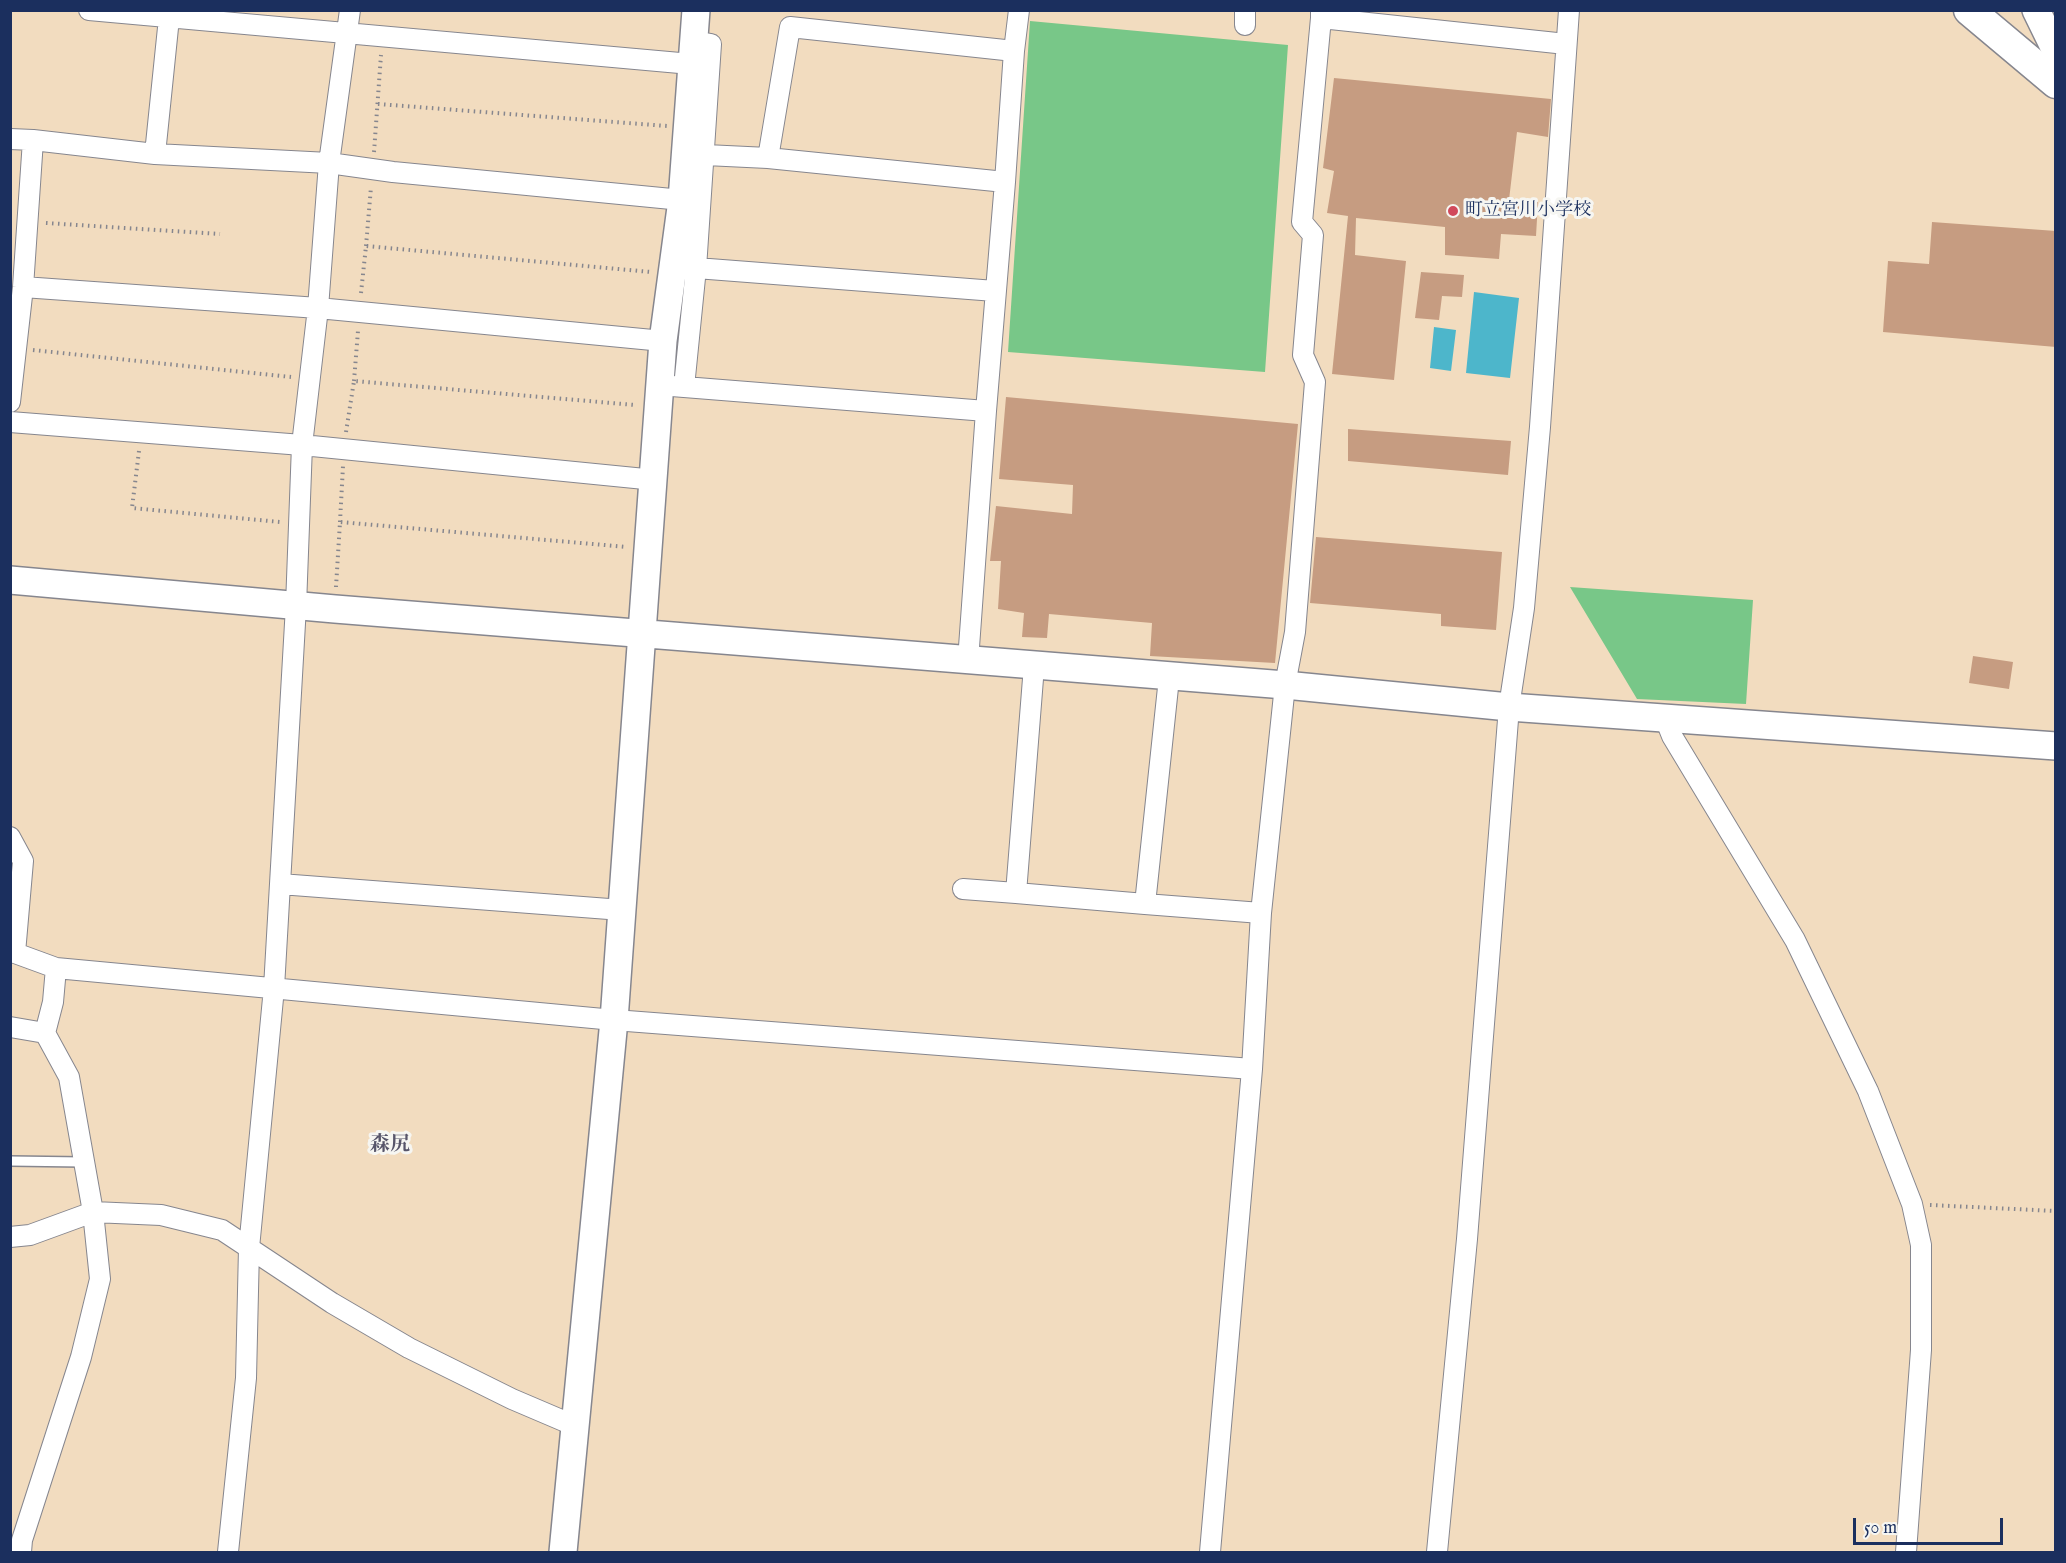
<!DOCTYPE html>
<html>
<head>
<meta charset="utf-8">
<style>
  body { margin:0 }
  #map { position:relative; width:2066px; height:1563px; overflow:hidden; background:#f2dcbf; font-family:"IM FELL English",serif }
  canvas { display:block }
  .frame { position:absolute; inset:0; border:12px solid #1b2f5e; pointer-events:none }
  .scale { position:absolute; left:1853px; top:1518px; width:150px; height:27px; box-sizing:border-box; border:3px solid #1b2f5e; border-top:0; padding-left:8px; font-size:18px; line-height:21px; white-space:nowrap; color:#1b2f5e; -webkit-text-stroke:4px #f6f6f2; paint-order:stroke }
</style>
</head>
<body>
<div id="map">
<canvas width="2066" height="1563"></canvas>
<div class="frame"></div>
<div class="scale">50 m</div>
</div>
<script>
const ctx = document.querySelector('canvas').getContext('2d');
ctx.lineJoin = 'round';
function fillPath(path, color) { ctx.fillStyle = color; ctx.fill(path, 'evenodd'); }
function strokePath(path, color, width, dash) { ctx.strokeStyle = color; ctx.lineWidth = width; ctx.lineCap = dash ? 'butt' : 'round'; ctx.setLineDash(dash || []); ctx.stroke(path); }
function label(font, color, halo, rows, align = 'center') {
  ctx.font = font + ' "IM FELL English","Noto Serif JP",serif'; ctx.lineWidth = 6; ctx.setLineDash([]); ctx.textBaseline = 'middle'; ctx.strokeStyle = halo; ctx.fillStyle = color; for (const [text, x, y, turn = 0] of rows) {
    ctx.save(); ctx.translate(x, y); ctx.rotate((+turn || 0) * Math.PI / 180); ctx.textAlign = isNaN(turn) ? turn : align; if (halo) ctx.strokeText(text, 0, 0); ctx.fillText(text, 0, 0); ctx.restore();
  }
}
const green = new Path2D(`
  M1030,21l258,24 -23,327 -257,-20z
  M1570,587l183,13 -7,104 -109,-5z`);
const water = new Path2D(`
  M1474,292l45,6 -9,80 -44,-5z
  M1434,327l22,3 -5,41 -21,-3z`);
const building = new Path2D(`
  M1334,78l217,21 -3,38 -31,-5 -8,68 29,2 -2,34 -35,-2 -2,25 -54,-4v-28l-89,-9 -1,37 51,6 -12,119 -62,-6 16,-158 -21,-3 7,-42 -11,-3z
  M1932,222l124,9v116l-173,-15 5,-71 41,3z
  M1421,272l43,3 -2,22 -20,-1 -3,24 -24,-2z
  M1006,397l292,27 -23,239 -125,-7 2,-33 -103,-9 -2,24 -25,-1 2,-24 -26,-4 3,-48h-11l6,-55 76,8 1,-29 -74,-6z
  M1348,429l163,12 -3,34 -160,-14z
  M1316,537l186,15 -6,78 -55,-4v-12l-131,-11z
  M1973,656l40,6 -4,27 -40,-6z`);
const path = new Path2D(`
  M378,104l289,22
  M374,152l7,-97
  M46,223l174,11
  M366,246l5,-59
  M361,293l5,-47 285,26
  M33,350l258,27
  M354,381l4,-50
  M346,432l8,-51 281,24
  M139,451l-7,57 148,14
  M340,522l3,-56
  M336,587l4,-65 287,25
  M1930,1205l126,6`);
const lane = new Path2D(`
  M10,1161l73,1`);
const street = new Path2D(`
  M89,10l602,54
  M1245,10v15
  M1321,10v8l245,26
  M10,139l23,1
  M155,154l14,-136
  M685,154l83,4 22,-131 224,24 5,-41
  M768,158l237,24 9,-131
  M683,267l312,24
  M23,287l295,21 345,33
  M659,385l327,26 -18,250
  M684,387l12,-119 15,-224 -18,-3
  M10,402l13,-115 10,-147 122,14 174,9 64,9 289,28
  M986,411l19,-229
  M10,422l292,23 353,35
  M1034,666l-18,227 129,11
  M1169,678l-24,226 116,9
  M1664,716l8,20 123,204 73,151 44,113 9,41v105l-15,202
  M10,837l13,24 -8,92 41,15 558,52 638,49
  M280,884l342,26
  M963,889l53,4
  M56,968l-3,34 -8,31 24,44 24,135 68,3 61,15 110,73 77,45 103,51 61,26
  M10,1027l35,6
  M10,1237l20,-2 63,-23 7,67 -19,78 -59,183 -1,12
  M228,1552l18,-174 3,-130 25,-260 22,-382 6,-161 16,-137 11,-145 21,-153
  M1210,1552l42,-483 9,-156 24,-228 10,-53 20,-250 -12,-27 10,-120 -11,-13 19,-204
  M1437,1552l30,-313 42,-532 15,-99 16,-181 29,-417`);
const secondary = new Path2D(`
  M2036,10l20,41
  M10,580l325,29 950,76 224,22 547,39
  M563,1552l51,-532 49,-679 19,-141 14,-190`);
const primary = new Path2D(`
  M1969,10l87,73`);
const markers = [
  [1453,211,6,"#d1495b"]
];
const poiNames = [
  ["町立宮川小学校",1465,211]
];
const neighbourhoodNames = [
  ["森尻",390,1146]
];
fillPath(green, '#78c788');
fillPath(water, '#4db6cb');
fillPath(building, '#c69c81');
strokePath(lane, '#86868e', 12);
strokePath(street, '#86868e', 22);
strokePath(secondary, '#86868e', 30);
strokePath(primary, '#86868e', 33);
strokePath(path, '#86868e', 4, [1.5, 4.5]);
strokePath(lane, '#fff', 9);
strokePath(street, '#fff', 20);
strokePath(secondary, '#fff', 27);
strokePath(primary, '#fff', 30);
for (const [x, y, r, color] of markers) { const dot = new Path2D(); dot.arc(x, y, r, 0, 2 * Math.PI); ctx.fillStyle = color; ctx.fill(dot); strokePath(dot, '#f6f6f2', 2); }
label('18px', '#1b2f5e', '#f6f6f2', poiNames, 'left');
label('bold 20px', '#57556a', '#f6f6f2', neighbourhoodNames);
</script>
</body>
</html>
